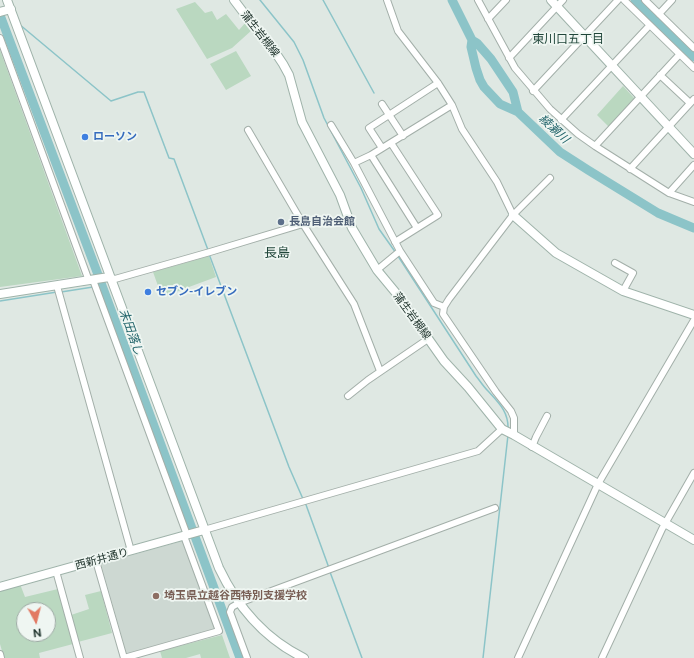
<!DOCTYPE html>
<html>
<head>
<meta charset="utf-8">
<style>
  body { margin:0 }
  #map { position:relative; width:694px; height:658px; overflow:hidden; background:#dfe8e3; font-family:"Public Sans",sans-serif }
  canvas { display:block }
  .north { position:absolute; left:16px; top:602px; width:40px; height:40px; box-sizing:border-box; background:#eff6f2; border:1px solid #9da9a4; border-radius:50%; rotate:173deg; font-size:11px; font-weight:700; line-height:16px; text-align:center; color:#22362f }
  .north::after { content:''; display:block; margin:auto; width:14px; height:18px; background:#e27963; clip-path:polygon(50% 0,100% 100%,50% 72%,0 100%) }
</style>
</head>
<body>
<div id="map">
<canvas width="694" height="658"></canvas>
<div class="north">N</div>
</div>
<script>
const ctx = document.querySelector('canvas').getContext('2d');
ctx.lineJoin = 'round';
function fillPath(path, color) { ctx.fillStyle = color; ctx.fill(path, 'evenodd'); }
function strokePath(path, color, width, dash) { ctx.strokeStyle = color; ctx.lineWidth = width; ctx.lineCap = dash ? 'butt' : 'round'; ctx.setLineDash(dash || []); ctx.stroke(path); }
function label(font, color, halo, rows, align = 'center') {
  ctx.font = font + ' "Public Sans","Noto Sans JP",sans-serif'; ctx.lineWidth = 3.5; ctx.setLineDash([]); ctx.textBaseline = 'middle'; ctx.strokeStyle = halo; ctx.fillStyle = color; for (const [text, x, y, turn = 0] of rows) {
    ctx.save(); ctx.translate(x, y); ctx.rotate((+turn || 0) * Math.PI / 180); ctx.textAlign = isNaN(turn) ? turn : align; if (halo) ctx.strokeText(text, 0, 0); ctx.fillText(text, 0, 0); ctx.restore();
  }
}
const built = new Path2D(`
  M182,541l33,88 -88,26 -26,-91z`);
const green = new Path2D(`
  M195,2l10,11 7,-2 5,9 9,-6 13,16 7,-8 6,8 -20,18 -25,11 -31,-50z
  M0,50l82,226 -82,11z
  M236,51l15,25 -25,14 -16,-26z
  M623,86l11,12v2l-25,27 -12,-12z
  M209,256l7,21 -54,20 -9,-25z
  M20,584l5,13 33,-8 15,55 -34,9 1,5h-36l-4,-14v-54zM24,610h24v24h-24z
  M101,591l11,42 -34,9 -7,-27 18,-6 -4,-14z
  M222,635l8,23h-29l-1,-4 -14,4h-24l-2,-7z`);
const stream = new Path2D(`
  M260,0l34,42 9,18 21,58 37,70 18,41 17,24
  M323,0l51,93
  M19,24l92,77 27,-9h6l25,66 5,1 34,91
  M209,254l80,213 14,32
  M398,256l78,120c4,5 7,10 12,15 11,12 21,21 20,39
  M97,287h5
  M61,292l32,-5
  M0,301l57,-9
  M305,502l24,66
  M330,572l32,86
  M483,658l25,-223`);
const river = new Path2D(`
  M452,0l20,40 -1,7 5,21 4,12 4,7 16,17 18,8 42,40 28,18 70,43 36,15
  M635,0l59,57
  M0,15l97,257 143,386
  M472,40l5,3 14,16 22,33 5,20`);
const street = new Path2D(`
  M387,0l11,31 40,52 14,22 10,24 35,53 16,33
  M478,0l37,68 35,41 28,25 17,12 74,47 25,9
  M624,0l70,68
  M645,0l49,48
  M659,14l13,-14
  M488,19l18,-19
  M0,38l89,243
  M509,58l54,-58
  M660,75l30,28
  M533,91l85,-91
  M382,104l21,32
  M561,120l88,-94
  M331,125l23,38 46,88 -23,19
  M248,130l55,94 51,80 26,67
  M391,143l47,72 -43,27
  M595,146l84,-91
  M382,148l-13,-20 69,-45
  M371,155l46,73
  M354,163l17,-8 81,-50
  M630,169l64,-70
  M669,193l25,-28
  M400,251l34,52 10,4
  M615,263l18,10 -10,18
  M109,277l6,2 95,-27 93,-28
  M93,280l94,255
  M57,286l74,265
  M348,396l20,-16 60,-41
  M514,435v-17l-3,-7 -15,-19 -53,-78 1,-7 5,-8 64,-84 37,-37
  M532,447l4,-10 11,-21
  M204,530l274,-79 24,-22
  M96,561l28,97 95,-27 -35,-95
  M56,571l24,87
  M0,654l1,4
  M247,658l-17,-46 2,-5 7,-4 256,-95
  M518,658l80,-174 96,-164
  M602,658l60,-129 32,-56`);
const secondary = new Path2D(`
  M7,0l212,568c18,38 46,71 85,90
  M234,0l22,29 19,23 8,12 6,11 13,47 38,73 12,33 25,42 19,23 48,68 24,26 34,42 12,6 180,105
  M551,0l143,154
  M0,12l11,-3
  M513,215l43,38 67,38 71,24
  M0,294l109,-17
  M0,587l204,-57`);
const markers = [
  [85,137,4,"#3f7fe0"],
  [281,222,4,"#5c6f8a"],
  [148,292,4,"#3f7fe0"],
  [156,596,4,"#8d6e63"]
];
const streetNames = [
  ["蒲生岩槻線",260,34,52],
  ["蒲生岩槻線",412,316,54],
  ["西新井通り",102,559,-15]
];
const shopNames = [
  ["ローソン",93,137],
  ["セブン-イレブン",156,292]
];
const serviceNames = [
  ["長島自治会館",289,222]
];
const educationNames = [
  ["埼玉県立越谷西特別支援学校",164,596]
];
const neighbourhoodNames = [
  ["東川口五丁目",568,39]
];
const waterNames = [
  ["綾瀬川",554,129,43],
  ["末田落し",131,332,70]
];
const quarterNames = [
  ["長島",277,253]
];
fillPath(built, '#cdd8d2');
fillPath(green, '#bad8c0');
strokePath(stream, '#8cc4c8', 1.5);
strokePath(river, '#8cc4c8', 9);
strokePath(street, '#a3afa9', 8);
strokePath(secondary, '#9fb3aa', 10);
strokePath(street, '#fff', 6);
strokePath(secondary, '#fff', 8);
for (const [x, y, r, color] of markers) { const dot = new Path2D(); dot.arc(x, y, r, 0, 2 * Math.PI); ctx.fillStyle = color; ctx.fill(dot); strokePath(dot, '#eff6f2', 1.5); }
label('11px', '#22362f', '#eff6f2', streetNames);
label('bold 11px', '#366cbe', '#eff6f2', shopNames, 'left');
label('bold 11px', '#4e5e75', '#eff6f2', serviceNames, 'left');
label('bold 11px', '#785e54', '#eff6f2', educationNames, 'left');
label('12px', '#20463a', '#eff6f2', neighbourhoodNames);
label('italic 12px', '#23656b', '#eff6f2', waterNames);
label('13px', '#20463a', '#eff6f2', quarterNames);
</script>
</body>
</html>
